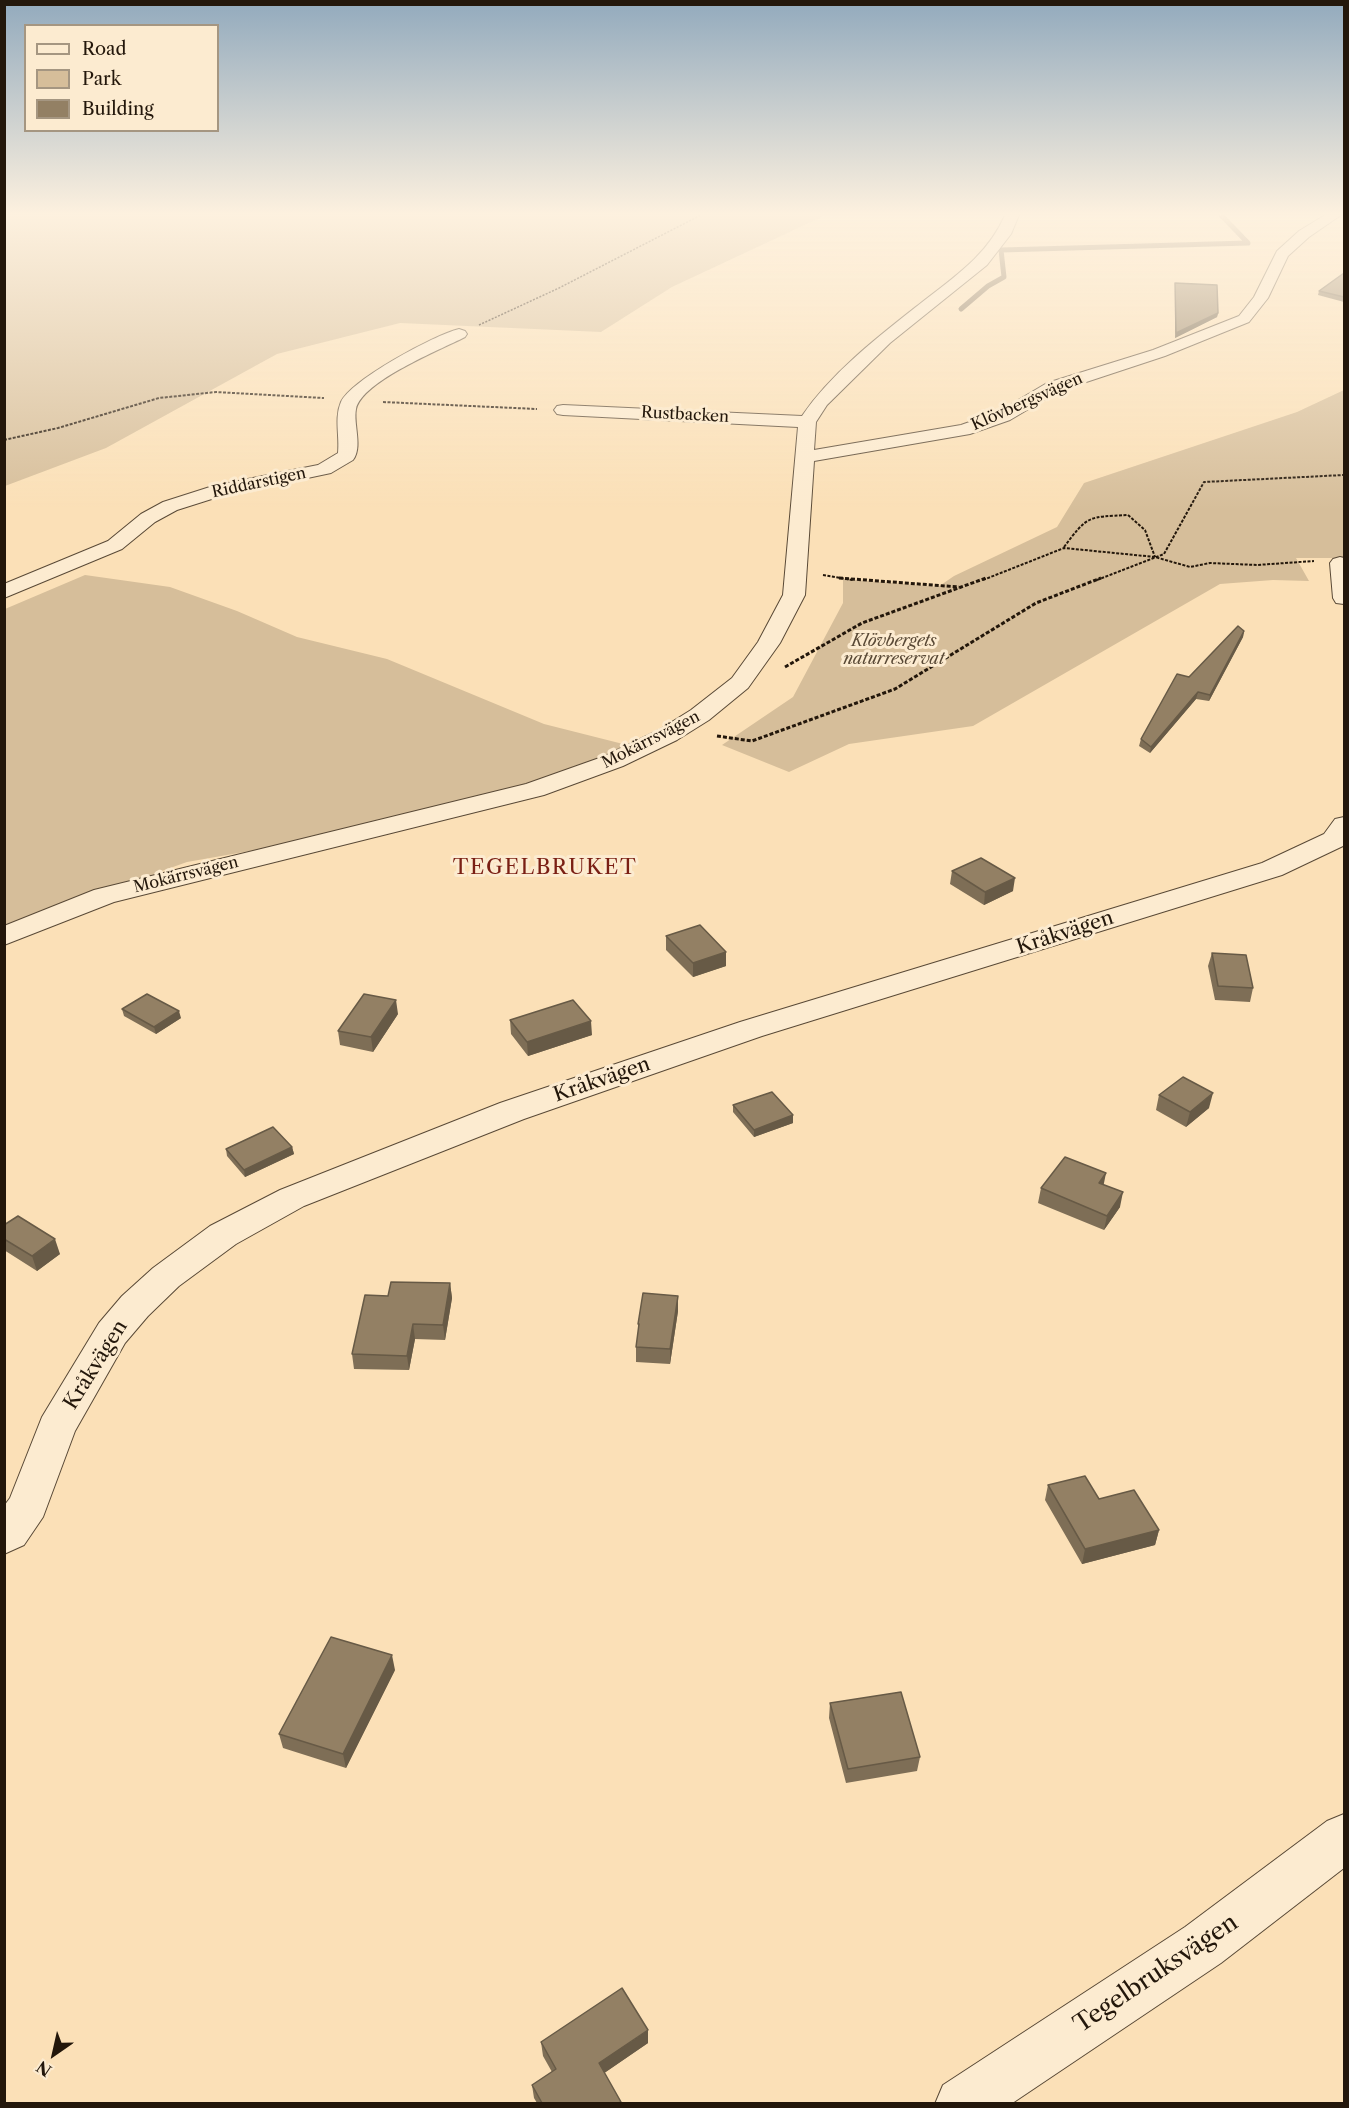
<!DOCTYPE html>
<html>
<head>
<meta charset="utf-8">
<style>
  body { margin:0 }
  #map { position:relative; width:1349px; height:2108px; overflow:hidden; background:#fbe0b7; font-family:"Libre Caslon Text",serif }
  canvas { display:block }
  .frame { position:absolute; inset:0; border:6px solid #23170b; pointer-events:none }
  .legend { position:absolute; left:24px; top:24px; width:195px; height:108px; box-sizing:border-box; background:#fcebd0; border:2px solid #a59681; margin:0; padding:8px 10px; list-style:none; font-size:18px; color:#23170b }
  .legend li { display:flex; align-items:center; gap:12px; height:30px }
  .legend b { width:30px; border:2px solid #a59681 }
  .north { position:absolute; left:24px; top:2024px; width:60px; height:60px; -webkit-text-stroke:4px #fcebd0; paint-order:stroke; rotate:214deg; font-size:16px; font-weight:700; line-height:24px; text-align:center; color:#23170b }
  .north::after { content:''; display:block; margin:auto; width:21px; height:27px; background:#23170b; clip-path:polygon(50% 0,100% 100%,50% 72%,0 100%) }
</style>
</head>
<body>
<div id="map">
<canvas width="1349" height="2108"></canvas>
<div class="frame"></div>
<ul class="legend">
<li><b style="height:8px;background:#fcebd0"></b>Road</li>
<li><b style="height:16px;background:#d6be9a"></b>Park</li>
<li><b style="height:16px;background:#938064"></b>Building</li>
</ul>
<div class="north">N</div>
</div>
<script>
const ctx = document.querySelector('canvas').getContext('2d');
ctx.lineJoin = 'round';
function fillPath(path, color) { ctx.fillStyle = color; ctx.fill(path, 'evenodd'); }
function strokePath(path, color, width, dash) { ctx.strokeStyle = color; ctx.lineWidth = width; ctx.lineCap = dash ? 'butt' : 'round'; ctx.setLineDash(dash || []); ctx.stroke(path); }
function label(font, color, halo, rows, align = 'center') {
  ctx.font = font + ' "Libre Caslon Text",serif'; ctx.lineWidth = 6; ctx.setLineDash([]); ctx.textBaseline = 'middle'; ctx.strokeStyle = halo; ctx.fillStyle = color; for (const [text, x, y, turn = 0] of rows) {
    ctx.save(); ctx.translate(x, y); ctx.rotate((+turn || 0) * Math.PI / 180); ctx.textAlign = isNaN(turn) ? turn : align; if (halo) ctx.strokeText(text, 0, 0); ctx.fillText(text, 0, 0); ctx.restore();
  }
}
const green = new Path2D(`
  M4,215h822l-154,72 -71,45 -201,-9 -123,31 -171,94 -101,38z
  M1344,390v168h-48l13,23 -36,-1 -53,4 -247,142 -124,18 -60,28 -67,-27 71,-48 50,-94v-24l95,8 16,-11 103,-49 27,-44 213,-71z
  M85,575l85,12 67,24 60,26 90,22 157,65 83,21 6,4 -101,37 -174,46 -171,30 -182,65v-318z`);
const stream = new Path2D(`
  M961,309l27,-23 16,-9 -3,-27 247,-7 -27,-28`);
const pathFar2 = new Path2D(`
  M479,325l80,-37 142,-73`);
const pathFar1 = new Path2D(`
  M383,402l154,7
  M4,440l54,-12 101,-30 57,-6 108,6
  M1064,547c24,-32 24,-30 64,-32l17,15 10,27
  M823,575l30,5
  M983,580l81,-32 91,9 35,10 20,-4 47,2 57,-4
  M1097,580l67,-26 40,-72 140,-7`);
const path = new Path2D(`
  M839,578l120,9
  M785,667l77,-44 124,-45
  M717,736l35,5 143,-52 141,-86 65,-25`);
const street = new Path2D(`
  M1005,215h14l-8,19 -24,31 -97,78 -63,62 -11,17 -2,28 147,-25 37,-13 49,-29 106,-33 86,-34 15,-19 23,-46 22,-20 26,-16h16l-32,22 -21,19 -20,42 -19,24 -84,34 -106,35 -49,29 -40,14 -156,27 -9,134 -25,48 -32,45 -39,32 -32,20 -54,26 -79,29 -430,107 -110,43v-19l90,-36 432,-106 79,-28 54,-26 32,-20 41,-32 26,-36 25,-47 15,-168 -235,-12 -6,-1 -3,-4 3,-4 6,-1 239,11c30,-44 77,-80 119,-113 33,-26 67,-48 84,-88z
  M459,329l6,2 2,3 -2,3c-25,13 -103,44 -109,72 -3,15 7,38 -3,51l-22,13 -113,24 -41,13 -22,12 -33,27 -118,49v-14l104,-43 33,-27 22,-12 50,-16 105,-21 20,-12c2,-16 -4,-35 3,-51 10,-22 93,-67 118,-73z
  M1340,557l4,1v46l-8,-1 -3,-5 -3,-35 3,-4z
  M1344,817l-1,29 -61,29 -520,161 -238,83 -220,87 -68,38 -57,42 -31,30 -23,27 -50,88 -32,86 -19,28 -20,9v-48l6,-8 32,-81 57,-94 23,-27 31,-28 57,-42 70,-36 220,-87 240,-81 522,-159 62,-29 11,-15z
  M1344,1814v54l-123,95 -210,141h-76l8,-19 242,-158 142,-106z`);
const wall = new Path2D(`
  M1344,273v29l-26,-7 1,-4z
  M1175,283l43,30 -1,4 -42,21z
  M1244,631l-1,6 -34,64 -13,-2 -46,54 -11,-7 2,-7 48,-62z
  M952,871l61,20 -29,14 -34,-21z
  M666,936l60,30 -33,11 -27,-27z
  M1212,953l41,35 -3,14 -35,-2 -7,-34z
  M122,1009l59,9 -25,16 -32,-18z
  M398,1014l-25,38 -33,-7 -2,-14z
  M510,1020l82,15 -64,21 -17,-22z
  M1159,1095l50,13 -23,19 -30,-17z
  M733,1105l60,18 -39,14 -21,-25z
  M292,1147l2,7 -49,23 -18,-21 -1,-7z
  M1103,1184l17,23 -16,23 -66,-27 3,-15z
  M4,1225l56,29 -23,17 -33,-21z
  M450,1283l2,15 -7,42 -30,-1 -6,31 -55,-1 -2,-15 36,-58z
  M678,1296v15l-8,53 -34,-2v-15l2,-12v-11z
  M1048,1485l111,45 -4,15 -73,19 -37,-64z
  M395,1670l-49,98 -63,-20 -4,-14z
  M830,1703l90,54 -3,14 -71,12 -17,-65z
  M541,2042l107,1 -44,30 17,29v1h-84l-3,-5 -2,-13 20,-13 -9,-16z`);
const shadedWall = new Path2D(`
  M1218,313l-1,4 -42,21 1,-5z
  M1244,631l-1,6 -34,64 1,-6z
  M1198,692l-2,7 -46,54 1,-6z
  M1015,878l-2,13 -29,14 1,-13z
  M726,952v14l-33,11v-14z
  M396,1000l2,14 -25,38 -2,-15z
  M179,1011l2,7 -25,16 -2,-7z
  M591,1021l1,14 -64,21 -1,-14z
  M1213,1093l-4,15 -23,19 4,-15z
  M793,1115v8l-39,14v-7z
  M292,1147l2,7 -49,23 -1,-7z
  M1106,1173l-3,15 -4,-5z
  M1123,1192l-3,15 -16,23 3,-14z
  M55,1239l5,15 -23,17 -5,-15z
  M450,1283l2,15 -7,42 -2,-15z
  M678,1296v15l-8,53v-15z
  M413,1324l2,15 -6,31 -2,-14z
  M1159,1530l-4,15 -73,19 3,-15z
  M392,1655l3,15 -49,98 -3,-14z
  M648,2030v13l-48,33 -1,-13z`);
const building = new Path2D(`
  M1344,273v24l-25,-6z
  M1175,283l42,2 1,28 -42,20z
  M1238,626l6,5 -34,64 -12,-3 -47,55 -10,-8 36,-65 12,3z
  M981,858l34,20 -30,14 -33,-21z
  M700,925l26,27 -33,11 -27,-27z
  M1212,953l34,2 7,33 -35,-2z
  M147,994l32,17 -25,16 -32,-18z
  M364,994l32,6 -25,37 -33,-6z
  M573,1000l18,21 -64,21 -17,-22z
  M1183,1077l30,16 -23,19 -31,-17z
  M772,1092l21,23 -39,15 -21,-25z
  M273,1127l19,20 -48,23 -18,-21z
  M1065,1157l41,16 -7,10 24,9 -16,24 -66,-28z
  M18,1216l37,23 -23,17 -28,-17v-14z
  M391,1282l59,1 -7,42 -30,-1 -6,32 -55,-2 13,-59 23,1z
  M643,1293l35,3 -8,53 -34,-2 3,-23h-1z
  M1085,1476l14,23 35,-9 25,40 -74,19 -37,-64z
  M331,1637l61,18 -49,99 -64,-20z
  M901,1692l19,65 -72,12 -18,-66z
  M622,1988l26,42 -49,33 22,39 -3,1h-76l-10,-18 24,-16 -15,-27z`);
const farStreetnames = [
  ["Klövbergsvägen",1027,402,-24],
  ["Rustbacken",685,415,3],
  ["Riddarstigen",259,483,-12],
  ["Mokärrsvägen",651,740,-27],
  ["Mokärrsvägen",186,875,-14]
];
const farParknames = [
  ["Klövbergets",894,641],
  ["naturreservat",894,659]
];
const streetNames = [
  ["Kråkvägen",1065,933,-18],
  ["Kråkvägen",602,1080,-19],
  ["Kråkvägen",96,1365,-58]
];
const neighbourhoodNames = [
  ["TEGELBRUKET",545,868]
];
const nearStreetnames = [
  ["Tegelbruksvägen",1156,1974,-34]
];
fillPath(green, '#d6be9a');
strokePath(stream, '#79674f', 5);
strokePath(street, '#594936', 2);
strokePath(pathFar2, '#23170b', 1.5, [2, 1.5]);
strokePath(pathFar1, '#23170b', 2, [3, 1.5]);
strokePath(path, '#23170b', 3, [4, 2]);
fillPath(street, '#fcebd0');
fillPath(wall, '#7e6e56');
fillPath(shadedWall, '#675a46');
fillPath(building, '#938064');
strokePath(building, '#675a46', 1.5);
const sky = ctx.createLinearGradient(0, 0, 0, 510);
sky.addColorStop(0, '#92aabd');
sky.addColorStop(0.42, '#fdf1df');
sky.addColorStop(1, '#fdf1df00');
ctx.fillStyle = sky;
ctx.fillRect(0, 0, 1349, 510);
label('16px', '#23170b', '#fcebd0', farStreetnames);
label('italic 16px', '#594936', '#fcebd0', farParknames);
label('20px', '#23170b', '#fcebd0', streetNames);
ctx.letterSpacing = '1.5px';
label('21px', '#7a1f14', '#fcebd0', neighbourhoodNames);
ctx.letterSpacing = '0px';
label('24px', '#23170b', '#fcebd0', nearStreetnames);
</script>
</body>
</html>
